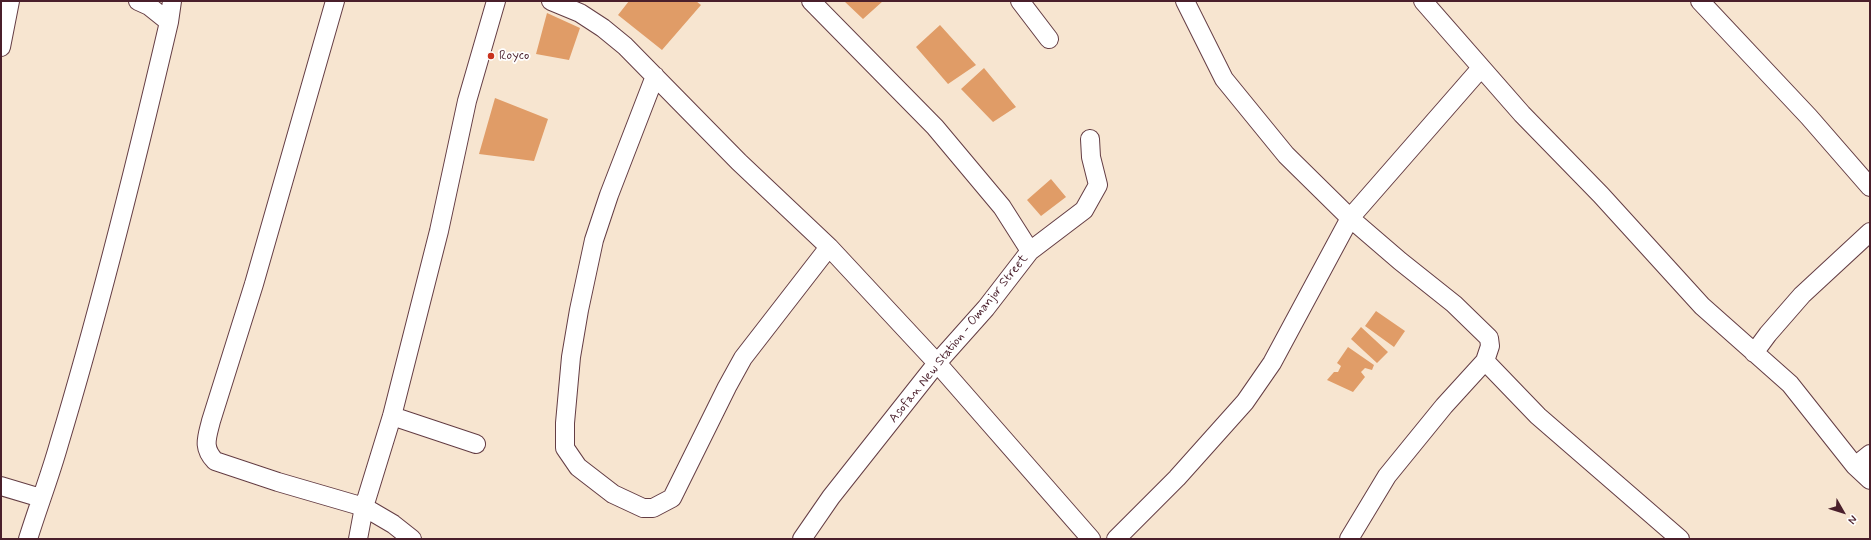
<!DOCTYPE html>
<html>
<head>
<meta charset="utf-8">
<style>
  body { margin:0 }
  #map { position:relative; width:1871px; height:540px; overflow:hidden; background:#f7e5d0; font-family:Mynerve,sans-serif }
  canvas { display:block }
  .frame { position:absolute; inset:0; border:2px solid #4a1f2b; pointer-events:none }
  .north { position:absolute; left:1823px; top:492px; width:40px; height:40px; -webkit-text-stroke:3px #fff; paint-order:stroke; rotate:129deg; font-size:11px; font-weight:700; line-height:16px; text-align:center; color:#4a1f2b }
  .north::after { content:''; display:block; margin:auto; width:14px; height:18px; background:#4a1f2b; clip-path:polygon(50% 0,100% 100%,50% 72%,0 100%) }
</style>
</head>
<body>
<div id="map">
<canvas width="1871" height="540"></canvas>
<div class="frame"></div>
<div class="north">N</div>
</div>
<script>
const ctx = document.querySelector('canvas').getContext('2d');
ctx.lineJoin = 'round';
function fillPath(path, color) { ctx.fillStyle = color; ctx.fill(path, 'evenodd'); }
function strokePath(path, color, width, dash) { ctx.strokeStyle = color; ctx.lineWidth = width; ctx.lineCap = dash ? 'butt' : 'round'; ctx.setLineDash(dash || []); ctx.stroke(path); }
function label(font, color, halo, rows, align = 'center') {
  ctx.font = font + ' Mynerve,sans-serif'; ctx.lineWidth = 3.5; ctx.setLineDash([]); ctx.textBaseline = 'middle'; ctx.strokeStyle = halo; ctx.fillStyle = color; for (const [text, x, y, turn = 0] of rows) {
    ctx.save(); ctx.translate(x, y); ctx.rotate((+turn || 0) * Math.PI / 180); ctx.textAlign = isNaN(turn) ? turn : align; if (halo) ctx.strokeText(text, 0, 0); ctx.fillText(text, 0, 0); ctx.restore();
  }
}
const building = new Path2D(`
  M629,1h67l5,4 -39,45 -44,-35z
  M844,1h39l-20,18z
  M547,13l33,15 -11,32 -33,-6z
  M940,25l36,40 -28,19 -32,-37z
  M984,68l32,39 -23,15 -32,-33z
  M495,98l53,21 -14,42 -55,-7z
  M1051,179l15,18 -25,19 -14,-16z
  M1376,311l29,20 -11,16 -29,-21z
  M1361,327l27,25 -11,11 -26,-24z
  M1348,347l26,18 -2,5 -7,-2 -4,4 4,5 -12,15 -26,-12 7,-8h4l3,-6 -4,-3z`);
const street = new Path2D(`
  M138,1l11,5 20,16
  M335,1l-81,283 -43,137c-4,17 -9,26 4,40l63,21 86,25 29,17 19,15
  M551,1l29,12 23,15 22,18 114,116 90,85 108,116 154,176
  M1020,1l29,38
  M1185,1l39,78 62,76 64,63 50,43 54,43 35,34 1,8 -5,15 -41,45 -57,70 -38,63
  M1423,1l99,113 79,81 101,111 88,78 65,82 15,14
  M1700,1l109,116 61,70
  M1,47l9,-46
  M655,76l-46,119 -15,45 -15,70 -8,47 -6,66v25l13,19 35,27 30,14h10l19,-10 55,-111 16,-29 86,-111
  M1030,251l54,-41 14,-25 -7,-28 -1,-18
  M1754,353l14,-19 34,-39 68,-63
  M1485,361l53,55 142,123
  M392,416l84,28
  M1855,466l15,-12
  M1,486l40,12
  M28,539c10,-32 22,-63 31,-95 42,-139 77,-281 110,-422l3,-21
  M358,539l6,-32 28,-91 47,-185 28,-130 29,-100
  M802,539l29,-42 106,-134 49,-55 44,-57 -28,-44 -67,-80 -124,-126
  M1116,539l61,-61 68,-76 27,-39 78,-145 131,-150`);
const markers = [
  [491,56,4,"#c8321e"]
];
const poiNames = [
  ["Royco",499,56]
];
const streetNames = [
  ["Asofan New Station - Omanjor Street",959,339,-51]
];
fillPath(building, '#e09c67');
strokePath(street, '#643d44', 20);
strokePath(street, '#fff', 18);
for (const [x, y, r, color] of markers) { const dot = new Path2D(); dot.arc(x, y, r, 0, 2 * Math.PI); ctx.fillStyle = color; ctx.fill(dot); strokePath(dot, '#fff', 1.5); }
label('13px', '#4a1f2b', '#fff', poiNames, 'left');
label('13px', '#4a1f2b', '#fff', streetNames);
</script>
</body>
</html>
